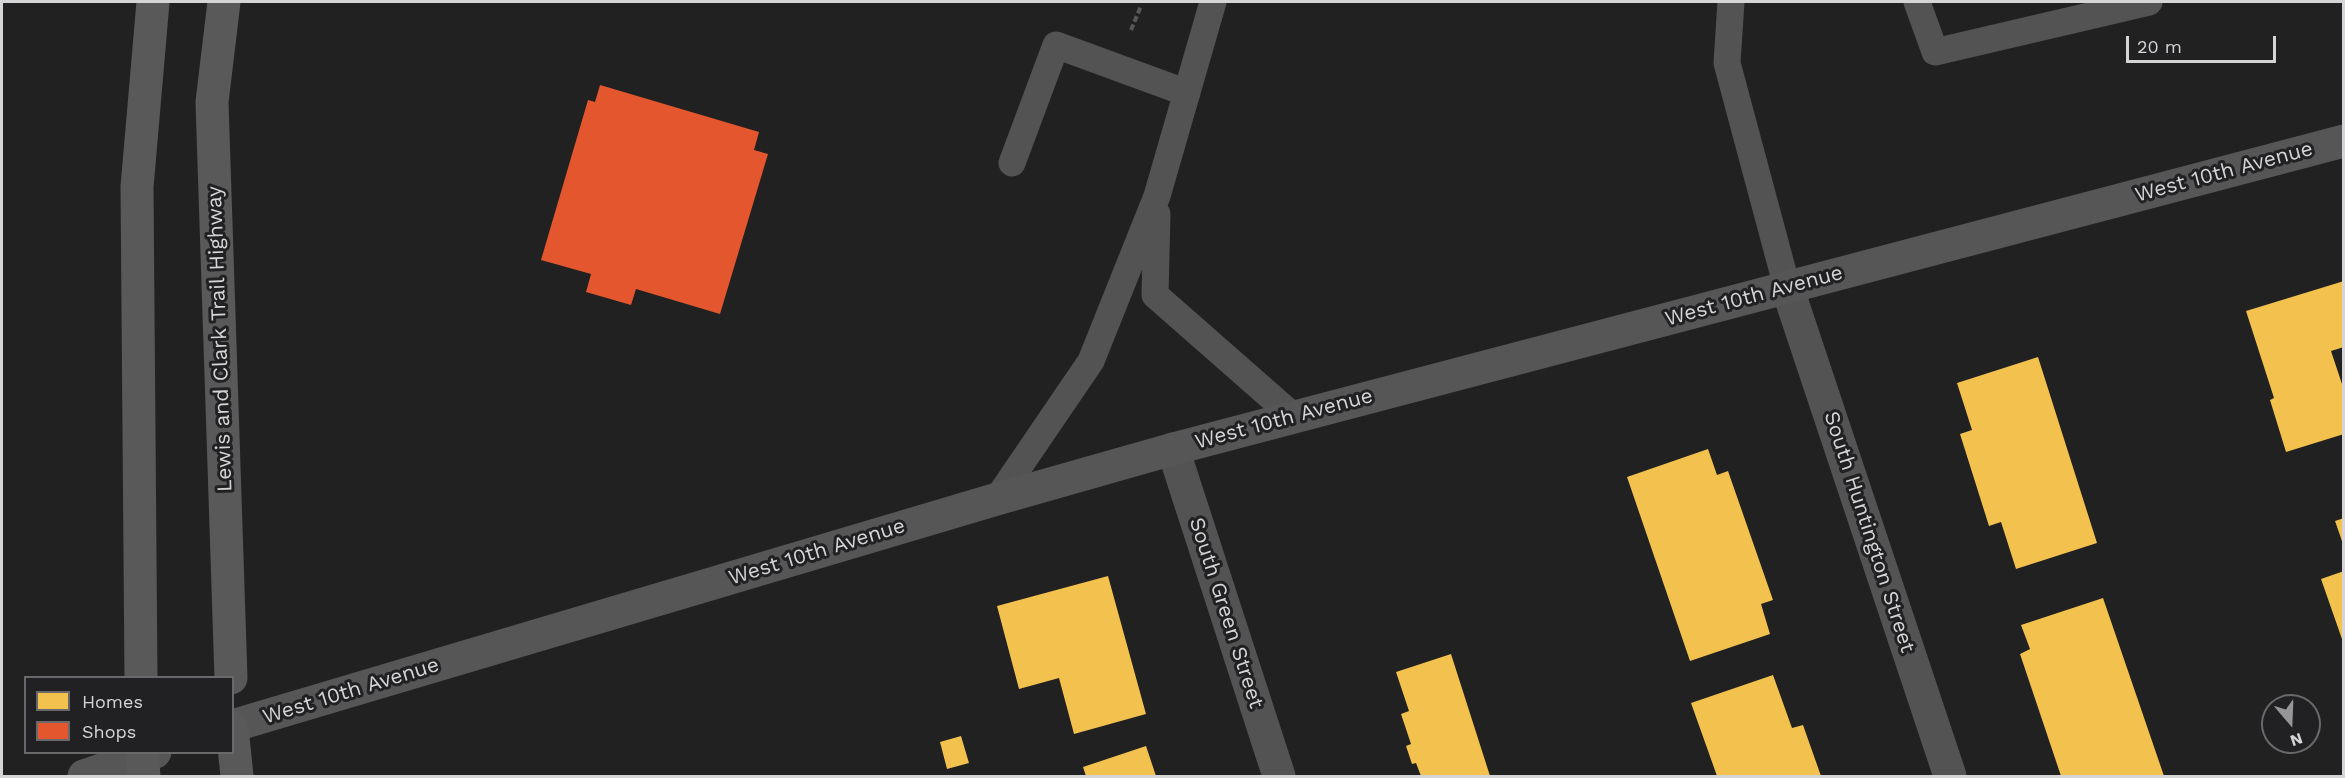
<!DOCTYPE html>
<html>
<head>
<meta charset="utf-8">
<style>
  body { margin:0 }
  #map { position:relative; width:2345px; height:778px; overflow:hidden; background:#212121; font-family:"Work Sans",sans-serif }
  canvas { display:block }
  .frame { position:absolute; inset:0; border:3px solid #d5d4d6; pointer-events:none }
  .legend { position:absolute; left:24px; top:676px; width:210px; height:78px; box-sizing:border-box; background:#212022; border:2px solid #69686a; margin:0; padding:8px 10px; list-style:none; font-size:18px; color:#d5d4d6 }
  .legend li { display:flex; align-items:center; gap:12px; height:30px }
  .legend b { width:30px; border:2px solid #69686a }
  .north { position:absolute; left:2261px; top:694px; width:60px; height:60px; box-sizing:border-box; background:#212022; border:2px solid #69686a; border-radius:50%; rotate:161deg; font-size:16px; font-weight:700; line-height:24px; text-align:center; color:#d5d4d6 }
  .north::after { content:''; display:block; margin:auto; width:21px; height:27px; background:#969597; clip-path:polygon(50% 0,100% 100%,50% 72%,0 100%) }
  .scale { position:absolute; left:2126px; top:36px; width:150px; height:27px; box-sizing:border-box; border:3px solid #d5d4d6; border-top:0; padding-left:8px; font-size:18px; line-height:21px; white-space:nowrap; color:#d5d4d6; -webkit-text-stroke:4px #212022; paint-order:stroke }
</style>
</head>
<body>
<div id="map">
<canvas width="2345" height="778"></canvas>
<div class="frame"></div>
<ul class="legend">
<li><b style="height:16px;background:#f2c14e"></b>Homes</li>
<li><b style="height:16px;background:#e4572e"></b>Shops</li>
</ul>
<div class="north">N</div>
<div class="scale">20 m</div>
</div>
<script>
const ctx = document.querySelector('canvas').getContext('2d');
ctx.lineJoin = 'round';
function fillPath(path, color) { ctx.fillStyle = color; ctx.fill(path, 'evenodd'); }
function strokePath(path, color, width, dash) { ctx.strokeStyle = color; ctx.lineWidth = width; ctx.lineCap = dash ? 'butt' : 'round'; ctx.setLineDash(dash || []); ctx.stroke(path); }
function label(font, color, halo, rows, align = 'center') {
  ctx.font = font + ' "Work Sans",sans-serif'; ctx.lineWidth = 6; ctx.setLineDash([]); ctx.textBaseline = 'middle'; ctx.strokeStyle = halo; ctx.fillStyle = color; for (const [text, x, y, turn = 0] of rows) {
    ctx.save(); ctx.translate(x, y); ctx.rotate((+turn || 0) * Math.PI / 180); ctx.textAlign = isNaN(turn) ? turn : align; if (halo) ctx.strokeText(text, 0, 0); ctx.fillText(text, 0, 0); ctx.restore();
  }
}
const homes = new Path2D(`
  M2344,281v66l-13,4 13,39v44l-58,18 -16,-52 4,-2 -28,-87z
  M2038,357l59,186 -81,26 -15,-47 -12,4 -29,-92 12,-4 -15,-47z
  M1708,449l9,26 11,-4 45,129 -12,4 9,30 -80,27 -63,-184z
  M2344,518v26h-1l-8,-23z
  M2344,571v71h-1l-22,-63z
  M1108,576l38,138 -72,20 -15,-56 -40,11 -22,-83z
  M2103,598l61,178h-103l-41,-122 10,-5 -9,-24z
  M1451,654l39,122h-69l-5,-13 -4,1 -6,-18 5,-2 -10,-30 8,-3 -13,-39z
  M1773,675l19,53 11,-3 18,51h-104l-26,-73z
  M961,736l8,27 -22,6 -7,-27z
  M1146,746l10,30h-70l-3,-9z`);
const shops = new Path2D(`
  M600,85l159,47 -5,18 14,4 -48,160 -84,-25 -5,16 -45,-13 5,-18 -50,-14 47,-160 7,2z`);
const path = new Path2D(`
  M1131,30l10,-24`);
const lane = new Path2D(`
  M1731,2l-4,61 60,224
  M1917,2l18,50 214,-50
  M1012,163l44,-118 131,48
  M1157,214l-2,81 139,122
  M997,499l94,-138 66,-165 56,-194`);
const street = new Path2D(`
  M1787,287l163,489
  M1173,449l106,327`);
const secondary = new Path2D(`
  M232,726l765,-227 176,-50 1171,-308
  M84,776l71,-24`);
const highway = new Path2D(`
  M224,2l-12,100 19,576
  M141,678l-4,-491 16,-185
  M232,728l5,48
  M142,752l2,24`);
const streetNames = [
  ["West 10th Avenue",2224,172,-15],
  ["West 10th Avenue",1754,296,-15],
  ["Lewis and Clark Trail Highway",220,339,-92],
  ["West 10th Avenue",1284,419,-15],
  ["South Huntington Street",1869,532,72],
  ["West 10th Avenue",817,552,-17],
  ["South Green Street",1226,613,72],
  ["West 10th Avenue",351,691,-17]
];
fillPath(homes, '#f2c14e');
fillPath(shops, '#e4572e');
strokePath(path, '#595859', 4, [6, 3]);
strokePath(lane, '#535353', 27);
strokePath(street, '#535353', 33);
strokePath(secondary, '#565656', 33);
strokePath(highway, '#5a595a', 33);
label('21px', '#d5d4d6', '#212022', streetNames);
</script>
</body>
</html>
